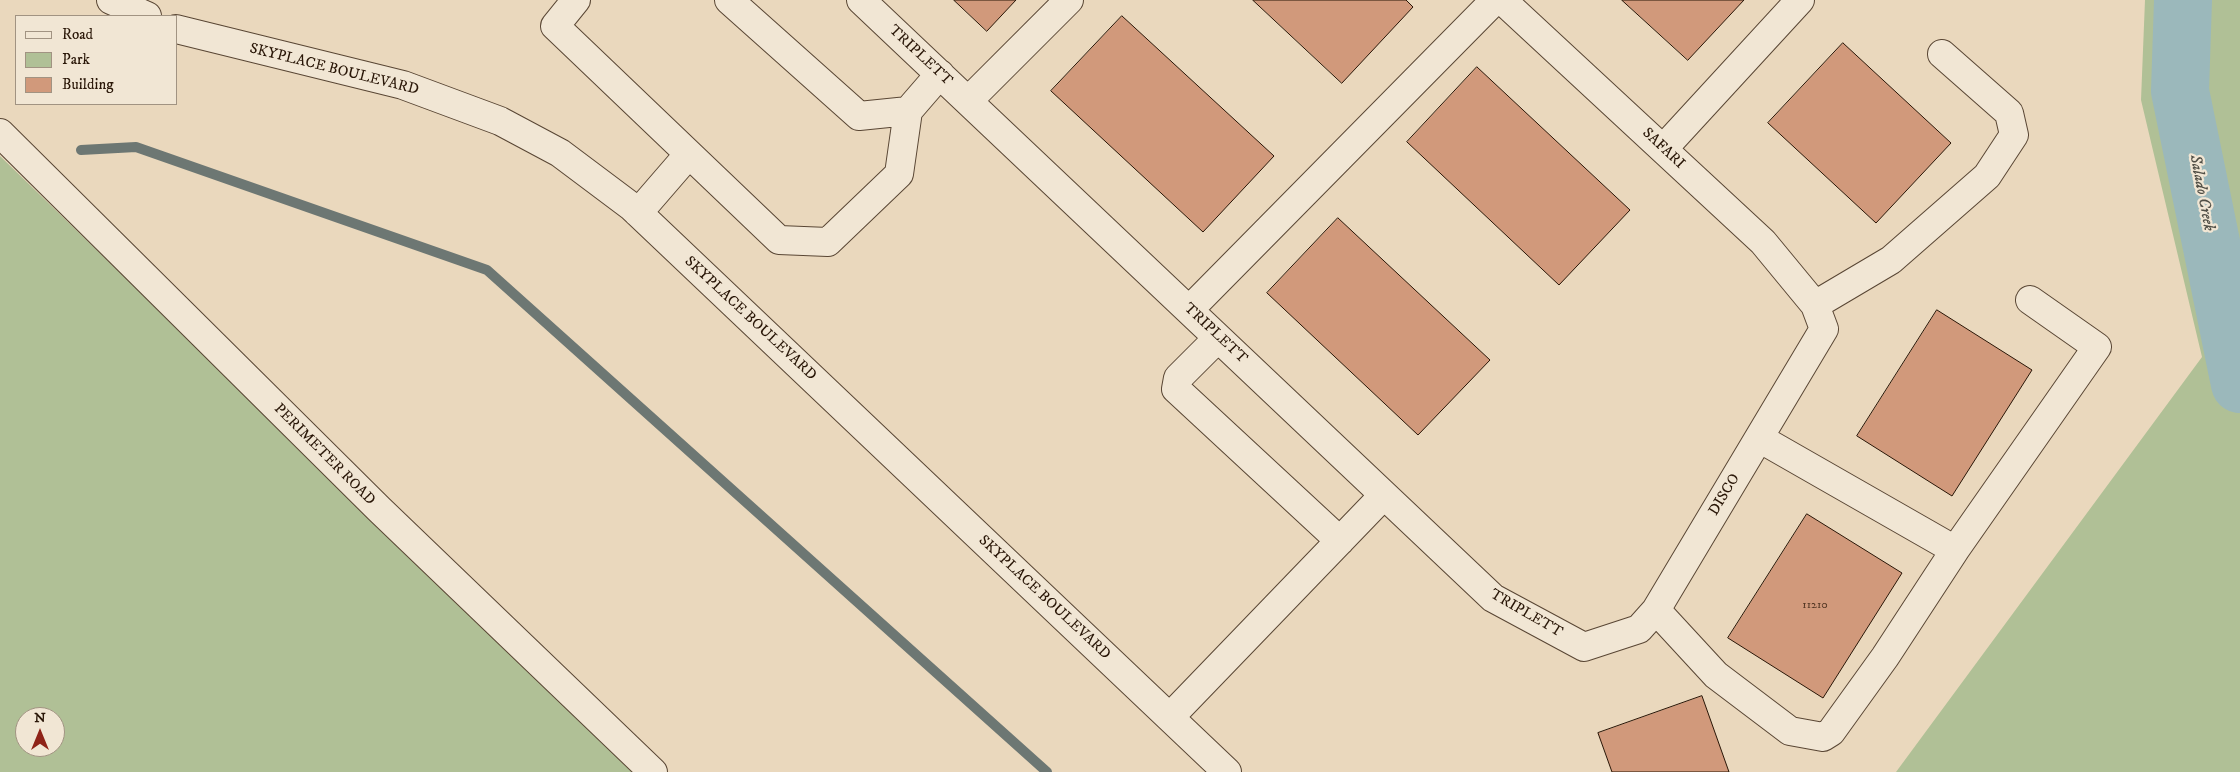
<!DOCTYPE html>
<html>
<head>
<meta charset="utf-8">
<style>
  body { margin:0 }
  #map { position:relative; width:2240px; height:772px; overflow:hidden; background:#ead8bd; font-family:"IM FELL DW Pica",serif }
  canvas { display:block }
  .legend { position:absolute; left:15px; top:15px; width:162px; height:90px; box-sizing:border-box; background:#f1e6d4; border:1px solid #a19382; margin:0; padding:6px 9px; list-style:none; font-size:15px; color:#291607 }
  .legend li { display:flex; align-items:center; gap:10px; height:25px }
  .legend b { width:25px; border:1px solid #a19382 }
  .north { position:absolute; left:15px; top:707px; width:50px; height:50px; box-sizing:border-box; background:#f1e6d4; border:1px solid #a19382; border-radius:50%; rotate:0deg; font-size:14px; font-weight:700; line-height:20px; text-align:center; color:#291607 }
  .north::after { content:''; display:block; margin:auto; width:18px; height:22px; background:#8f2418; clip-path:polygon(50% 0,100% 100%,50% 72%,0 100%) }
</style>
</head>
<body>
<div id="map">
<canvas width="2240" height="772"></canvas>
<ul class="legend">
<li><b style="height:6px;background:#f1e6d4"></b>Road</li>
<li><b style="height:14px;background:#b0c096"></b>Park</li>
<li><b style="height:14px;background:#d1997b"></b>Building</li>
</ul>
<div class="north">N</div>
</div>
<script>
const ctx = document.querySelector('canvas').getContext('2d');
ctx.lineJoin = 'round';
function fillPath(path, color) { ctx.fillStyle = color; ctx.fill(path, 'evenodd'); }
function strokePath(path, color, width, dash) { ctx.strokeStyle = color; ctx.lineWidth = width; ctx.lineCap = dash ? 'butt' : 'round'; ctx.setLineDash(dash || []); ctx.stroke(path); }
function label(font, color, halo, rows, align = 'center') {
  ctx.font = font + ' "IM FELL DW Pica",serif'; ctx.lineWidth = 4.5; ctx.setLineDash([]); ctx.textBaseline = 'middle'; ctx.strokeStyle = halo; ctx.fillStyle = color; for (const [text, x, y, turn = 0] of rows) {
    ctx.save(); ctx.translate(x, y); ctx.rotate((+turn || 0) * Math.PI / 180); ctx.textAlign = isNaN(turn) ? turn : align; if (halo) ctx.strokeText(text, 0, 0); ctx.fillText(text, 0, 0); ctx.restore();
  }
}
const green = new Path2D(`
  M2145,0h95v772h-344l306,-415 -61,-257z
  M0,156l634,616h-634zM25,717h30v30h-30z`);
const stream = new Path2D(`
  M81,150l55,-3 351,123 560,502`);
const river = new Path2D(`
  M2183,0l-3,91 60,293`);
const building = new Path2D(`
  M954,0h62l-29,31z
  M1253,0h153l7,7 -71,76z
  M1622,0h122l-56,60z
  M1122,16l152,140 -71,76 -152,-141z
  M1843,43l108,100 -75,80 -108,-100z
  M1477,67l153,143 -71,75 -152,-143z
  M1338,218l152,142 -72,75 -151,-142z
  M1937,310l95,60 -80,126 -95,-60z
  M1807,514l95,59 -79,125 -95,-60z
  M1702,696l27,76h-117l-14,-39z`);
const minor = new Path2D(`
  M111,0l36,16
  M576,0l-21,26 224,214 49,2 71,-68 9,-63 32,-37
  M729,0l130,116 49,-5
  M861,0l632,598 91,49 55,-18 17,-19 168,-281 -9,-24 -52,-63 -261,-242
  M176,29l227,56 97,36 60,32 72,54 595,565
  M968,101l101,-101
  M0,133l379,376 274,263
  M1663,149l137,-149
  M638,213l51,-59
  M1815,305l76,-45 96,-84 27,-41 -5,-22 -67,-59
  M1189,310l306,-310
  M1218,338l-40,40 -2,11 164,152
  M1759,438l196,112
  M1656,610l60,65 74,56 33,6 8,-5 54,-75 70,-107 142,-203 -67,-47
  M1170,717l214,-222`);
const numberNames = [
  ["11210",1815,606]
];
const streetNames = [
  ["TRIPLETT",920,56,43],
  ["SKYPLACE BOULEVARD",334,70,14],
  ["SAFARI",1663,149,43],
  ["SKYPLACE BOULEVARD",750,319,43],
  ["TRIPLETT",1215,334,43],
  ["PERIMETER ROAD",324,455,45],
  ["DISCO",1725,495,-59],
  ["SKYPLACE BOULEVARD",1044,598,43],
  ["TRIPLETT",1526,614,30]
];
const waterNames = [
  ["Salado Creek",2201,193,79]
];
fillPath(green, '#b0c096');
strokePath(stream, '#6d7773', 10);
strokePath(river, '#9bb8bb', 58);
fillPath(building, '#d1997b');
strokePath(building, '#291607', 1);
strokePath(minor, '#594634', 30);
strokePath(minor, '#f1e6d4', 28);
label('12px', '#533724', null, numberNames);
label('15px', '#291607', '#f1e6d4', streetNames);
label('italic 16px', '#514f46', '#f1e6d4', waterNames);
</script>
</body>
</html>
